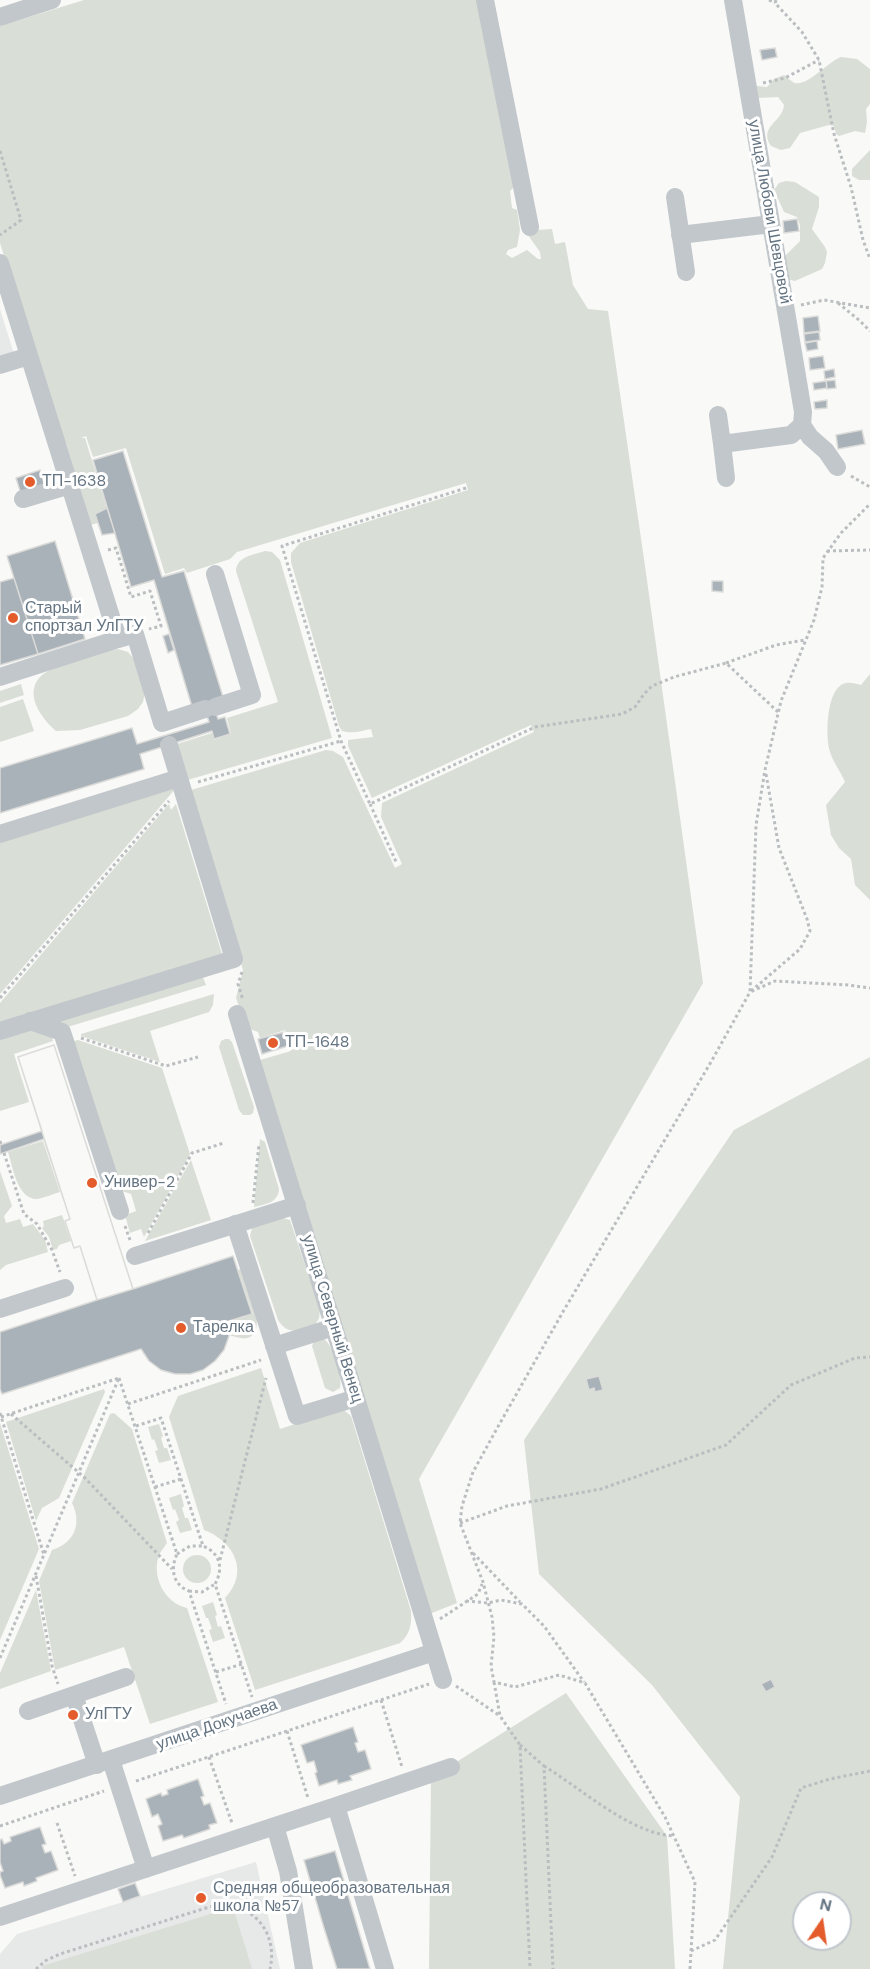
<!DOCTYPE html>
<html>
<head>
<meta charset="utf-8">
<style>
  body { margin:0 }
  #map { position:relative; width:870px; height:1969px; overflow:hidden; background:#f9f9f7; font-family:"DM Sans",sans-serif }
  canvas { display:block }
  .north { position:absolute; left:792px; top:1891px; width:60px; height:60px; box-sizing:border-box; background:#fff; border:2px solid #c1c7cd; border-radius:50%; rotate:13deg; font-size:16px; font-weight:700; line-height:24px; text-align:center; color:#647482 }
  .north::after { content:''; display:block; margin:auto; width:21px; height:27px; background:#e45c2c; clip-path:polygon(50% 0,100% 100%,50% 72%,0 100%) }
</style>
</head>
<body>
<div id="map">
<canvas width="870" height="1969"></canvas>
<div class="north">N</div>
</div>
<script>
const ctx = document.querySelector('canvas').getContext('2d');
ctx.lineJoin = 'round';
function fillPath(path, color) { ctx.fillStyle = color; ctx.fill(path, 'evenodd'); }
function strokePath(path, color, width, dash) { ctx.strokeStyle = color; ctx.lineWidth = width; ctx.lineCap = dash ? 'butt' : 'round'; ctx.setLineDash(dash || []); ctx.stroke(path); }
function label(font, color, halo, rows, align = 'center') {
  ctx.font = font + ' "DM Sans",sans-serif'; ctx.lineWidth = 6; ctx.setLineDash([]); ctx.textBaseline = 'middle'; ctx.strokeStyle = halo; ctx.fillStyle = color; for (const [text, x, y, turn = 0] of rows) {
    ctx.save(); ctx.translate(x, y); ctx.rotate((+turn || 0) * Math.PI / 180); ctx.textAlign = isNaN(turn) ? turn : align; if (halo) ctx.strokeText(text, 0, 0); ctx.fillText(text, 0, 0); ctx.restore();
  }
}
const built = new Path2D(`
  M0,309l14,45 -14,4z
  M256,1862l24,107h-280v-15l17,-20z`);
const green = new Path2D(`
  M84,0h399l32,186 -5,5 2,17 5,2 3,20 -3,17 -9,3 -2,4 6,4 15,-8 11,9h3l-1,-7 -12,-17 9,-5 15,-1 3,15 10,-2 8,43 15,24 20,2 37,255 58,417 -284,496 38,124 -30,12 -167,-555 31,-9 -6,-21 -25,8 -2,-6 -11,-4 -11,-30 7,-28 -54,-175 2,-5 135,-40 7,1 10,6 52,111 7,-4 -21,-47 1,-14 152,-71 -3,-7 -159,73 -24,-52v-6l25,-3 -2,-8c-10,2 -18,5 -29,2l-3,-5 -48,-164v-9l9,-10 168,-53 -2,-7 -229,69 -7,7 -43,14 -3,-5 -19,6 -39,-126 -33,9 -7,-21 -5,2h4l25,81 -19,6 -25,-82h-2l-64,-200v-217z
  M841,57l16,2 13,10v35l-4,5 1,13 -2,11 -10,-2 -16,5 -3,-2 -2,-8 -5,-1 -29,8 -10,15 -9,2 -10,-4c-13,-20 12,-24 13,-41l-6,-8 -21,1 -2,-9 2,-3 10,1 7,-8 10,-4c4,2 7,7 11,8 13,3 34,-22 46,-26z
  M870,150v30h-11l-7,-4v-7z
  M786,181l9,1 24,15v10l-7,22 13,18 2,5 -2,11 -3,6 -27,12 -8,-2 -3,-22 16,-16v-16l-3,-8 -13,-5 -10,-22 5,-7z
  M265,551l7,1 8,8 52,178 -148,43 -10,-36 38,-12 2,7 17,-6 -4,-16 51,-16 -42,-131c1,-15 17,-16 29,-20z
  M118,649l10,3 6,7 11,32 -2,11 -5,7 -10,7 -48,14 -24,1c-14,-12 -34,-38 -14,-56 12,-10 50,-20 66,-25z
  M870,674v226l-15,-15 -4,-26 -12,-11 -8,-13 -5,-30 19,-23c-4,-10 -12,-20 -15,-30 -5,-15 -4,-66 16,-69 4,-1 11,1 15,2z
  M21,684l3,11 -24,8v-12z
  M23,699l11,32 -34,11v-35z
  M176,788l-176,206v-153z
  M169,804l2,6 5,-6 46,150 -222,72v-23z
  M202,975l4,10 -155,47 2,9 -39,13 15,48 -29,9v-74z
  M214,994l-1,11 -4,7 -59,19 10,31 -79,-26v-2z
  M225,1039h4l3,3 22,65 -1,6 -3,2h-7l-4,-5 -20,-63 2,-6z
  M78,1040l84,28 28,86 -46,83 -3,-8 -11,4 -5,-18 11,-4 -5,-17 -12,-4 -49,-148z
  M870,1057v912h-147l17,-172 -88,-112 -113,-111 -15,-134 210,-310zM804,1903h36v36h-36z
  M260,1139l5,3 14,47c-1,14 -13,15 -25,18z
  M43,1141l17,51c-7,2 -16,6 -23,7 -20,0 -24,-32 -29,-47z
  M191,1160l20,60 -66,21z
  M0,1171l12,35 -8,10 2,7 14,-4 3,8 10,-3 12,16 3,12 -42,13 -6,5z
  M62,1215l9,26 -12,4 -2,4 -4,1 -4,-13 -7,-9 2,-2 -1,-5z
  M278,1217l12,3 30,90 -1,8 -4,7c-16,4 -26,12 -37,-5l-28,-84 2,-8z
  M245,1267l13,41 -2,24c-9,10 -16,6 -27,3v-13l24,-8 -15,-44z
  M323,1338c9,5 20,40 17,50l-7,4 -8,-4 -13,-42 2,-5z
  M261,1368l19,61 58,-19 7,1 6,5 60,195c1,12 -1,24 -11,32l-145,47 -30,-92c25,-26 9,-57 -21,-68l-35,-113 9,-21z
  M104,1389l1,3 -46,106 -17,10 -6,13 -30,-99z
  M114,1413l18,16 35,114c-2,3 -6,8 -8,12 -8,22 6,48 28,53l31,94 -68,22 -26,-77 -69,23 -16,-89 13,-31c23,-7 30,-27 20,-47l38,-89z
  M0,1423l39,126 -39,91z
  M159,1424l4,12 -2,2 3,10h3l4,12 -12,3 -4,-12 3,-1 -4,-11 -2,1 -4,-13z
  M181,1494l3,12 -2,2 3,10h3l4,12 -12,3 -4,-11 3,-2 -4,-11 -2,1 -4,-12z
  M183 1569a14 14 0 1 1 28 0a14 14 0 1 1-28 0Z
  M36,1590l15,81 -51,18v-16z
  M213,1602l4,13 -2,1 3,11 3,-1 4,12 -12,4 -4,-12 3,-1 -4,-11h-2l-4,-12z
  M566,1693l101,143 8,133h-246l2,-191z
  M233,1907l19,62h-209l-1,-3z`);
const building = new Path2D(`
  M775,48l2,9 -15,3 -2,-10z
  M797,219l2,12 -15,2 -1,-12z
  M818,316l2,15 -16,2 -1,-15z
  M819,332l1,8 -15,2 -1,-8z
  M817,341l1,8 -11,2 -2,-8z
  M823,356l2,12 -15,2 -1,-12z
  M834,369l1,8 -10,2 -1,-8z
  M835,380l1,8 -9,1 -1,-8z
  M826,381l1,7 -13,2 -1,-7z
  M827,400v8l-12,1 -1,-7z
  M862,430l3,14 -27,5 -2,-14z
  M123,451l39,126 22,-6 40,129 -11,3 5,16 7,-2 5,17 -16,5 -2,-8 -72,23 4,15 -144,44v-45l132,-40 5,16 72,-22 -5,-16 -11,4 -39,-130 -23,7 -38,-127z
  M40,470l5,16 -24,8 -5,-16z
  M107,508l8,25 -13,2 -7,-21z
  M55,541l30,98 -47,15 -31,-98z
  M14,578l24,76 -38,11v-83z
  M712,581h11v11l-11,-1z
  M169,634l5,16 -6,3 -5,-17z
  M284,1032l4,14 -26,8 -4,-15z
  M54,1045l79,244 -36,11 -17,-54 -6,2 -9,-27 5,-2 -52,-162z
  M54,1045l79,244 100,-33 19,58 -23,7v15l-5,14 -9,11 -12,9 -13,4h-15l-14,-4 -12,-9 -8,-12 -139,45 -2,-5v-57l97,-32 -17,-54 -6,2 -9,-27 5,-2 -26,-80 -44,15v-9l42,-14 -24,-74z
  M599,1376l4,14 -8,2 -1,-4 -5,2 -3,-11z
  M771,1679l4,8 -9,5 -5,-8z
  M353,1727l5,15 -3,1 3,9 7,-2 6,19 -21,7 2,4 -14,4 -1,-4 -18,6 -4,-13 2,-1 -3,-11 -7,2 -6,-18z
  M198,1779l6,17 -3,1 3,8 6,-2 7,20 -8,2 1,4 -26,9 -2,-3 -19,6 -5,-15 4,-2 -4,-10 -6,3 -6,-18 15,-6 1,3 6,-2 -1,-4z
  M40,1827l6,17 -4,1 3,8 6,-2 7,19 -22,8 1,3 -13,5 -1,-4 -18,6 -5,-13v-3l3,-1 -3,-9v-22l2,-1 2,5 7,-3 -1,-4z
  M335,1851l35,118h-33l-13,-41 -20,-68z
  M135,1883l5,13 -17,6 -5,-13z`);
const path = new Path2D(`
  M769,0l6,3
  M776,0l-1,3 27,29 17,28 15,74 17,53 12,53 7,19
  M763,83l22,-5 34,-18
  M0,151l21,69 -21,15
  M838,303l21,17 11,11
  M801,305l23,-5 46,8
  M851,476l19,11
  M466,488l-184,58 59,195 29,63 165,-77 87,-13 13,-7 9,-13 8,-8 22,-9 52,-14 52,49
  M108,550l8,-2 15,49 19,-6 11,35 -12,3
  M827,551l43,-1
  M726,663l50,-18 29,-5
  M766,774l13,74 28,71 3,12 -10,18 -50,43 25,-11 73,4 22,3
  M198,782l143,-41
  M370,804l27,60
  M242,972l-4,12 5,16
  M0,998l169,-197
  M81,1038l85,28 32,-9
  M0,1141l1,3
  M4,1153l20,61 13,10 15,26 8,22
  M253,1203l6,-59
  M125,1226l5,14
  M148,1233l44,-80 32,-10
  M119,1378l58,176c-7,15 -4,31 12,37l37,113
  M128,1404l133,-44
  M0,1413l44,142
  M11,1414l73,63 88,92
  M1,1417l118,-39
  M136,1426l25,-8 42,128c17,7 21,22 12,38l37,113
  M155,1487l26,-8
  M460,1523l47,-17 94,-17 125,-44 65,-60 64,-27 15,-1
  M473,1553l47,49
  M177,1554l13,-8h12
  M220,1560l46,-182
  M36,1576l16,90 6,18
  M189,1591l13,1 13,-8
  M466,1601l22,2 13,-3 21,4 22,22 40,56
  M440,1619l38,-25 4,-10
  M0,1658l119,-280
  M216,1672l26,-8
  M494,1682l6,34 20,29 10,224
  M456,1686l44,30
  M381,1700l21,67
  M287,1731l21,67
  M520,1745l24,21 9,203
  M209,1757l23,66
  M544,1766c34,21 69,52 106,65 7,3 15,4 23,5
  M136,1781l293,-97
  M57,1823l18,53
  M0,1826l104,-35
  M691,1951l24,-11 57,-83 29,-69 29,-9 40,-8
  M36,1969l9,-8 15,-7 149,-47c40,-9 70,23 61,62
  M690,1969l5,-87 -30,-65 -80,-134 -26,-8 -44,12 -21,-5 -3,-16 3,-29 -2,-20 -9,-35 -23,-59 2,-17 11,-34 22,-40 69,-122 147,-248 39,-70 6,-167 9,-55 16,-69 33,-81 8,-33 1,-29 18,-25 29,-29`);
const minor = new Path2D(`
  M485,0l45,227
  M733,0l63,370 7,42 -1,13
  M0,17l52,-17
  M675,197l11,75
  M680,235l91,-11
  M0,263l118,376 17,-5 27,89 43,-14
  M0,365l29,-9
  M718,415l4,29
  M802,425l8,12 16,14 11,16
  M726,478l-4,-34 69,-9 11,-10
  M23,499l47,-14
  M0,677l118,-38
  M215,707l37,-12 -37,-121
  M0,834l179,-56
  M237,1014l206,666
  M30,1021l32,11 58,179
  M0,1031l234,-72 -65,-214
  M235,1224l62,192 59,-18
  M135,1256l162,-51
  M0,1309l65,-21
  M274,1346l60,-19
  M74,1695l23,70
  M28,1711l98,-34
  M111,1760l35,109
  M0,1796l434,-144
  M336,1806l115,-39
  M275,1826l61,-20 49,163
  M0,1917l275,-91 13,45 16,98`);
const markers = [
  [30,482,6,"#e45c2c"],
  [13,618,6,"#e45c2c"],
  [273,1043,6,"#e45c2c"],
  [92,1183,6,"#e45c2c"],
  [181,1328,6,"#e45c2c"],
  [73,1715,6,"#e45c2c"],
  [201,1898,6,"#e45c2c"]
];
const streetNames = [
  ["улица Любови Шевцовой",769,212,80],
  ["улица Северный Венец",332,1319,73],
  ["улица Докучаева",217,1725,-19]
];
const poiNames = [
  ["ТП-1638",42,482],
  ["Старый",25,609],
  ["спортзал УлГТУ",25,627],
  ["ТП-1648",285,1043],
  ["Универ-2",104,1183],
  ["Тарелка",193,1328],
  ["УлГТУ",85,1715],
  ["Средняя общеобразовательная",213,1889],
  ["школа №57",213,1907]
];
fillPath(built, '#e7e8e8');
fillPath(green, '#d9ded6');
fillPath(building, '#a9b2b8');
strokePath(building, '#dbdbd9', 1.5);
strokePath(path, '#babec1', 3, [3, 3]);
strokePath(minor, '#c2c7cb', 18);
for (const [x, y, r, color] of markers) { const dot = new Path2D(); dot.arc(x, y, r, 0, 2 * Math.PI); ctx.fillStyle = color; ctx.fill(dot); strokePath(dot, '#fff', 2); }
label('16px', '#647482', '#fff', streetNames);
label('16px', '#647482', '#fff', poiNames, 'left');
</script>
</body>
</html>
